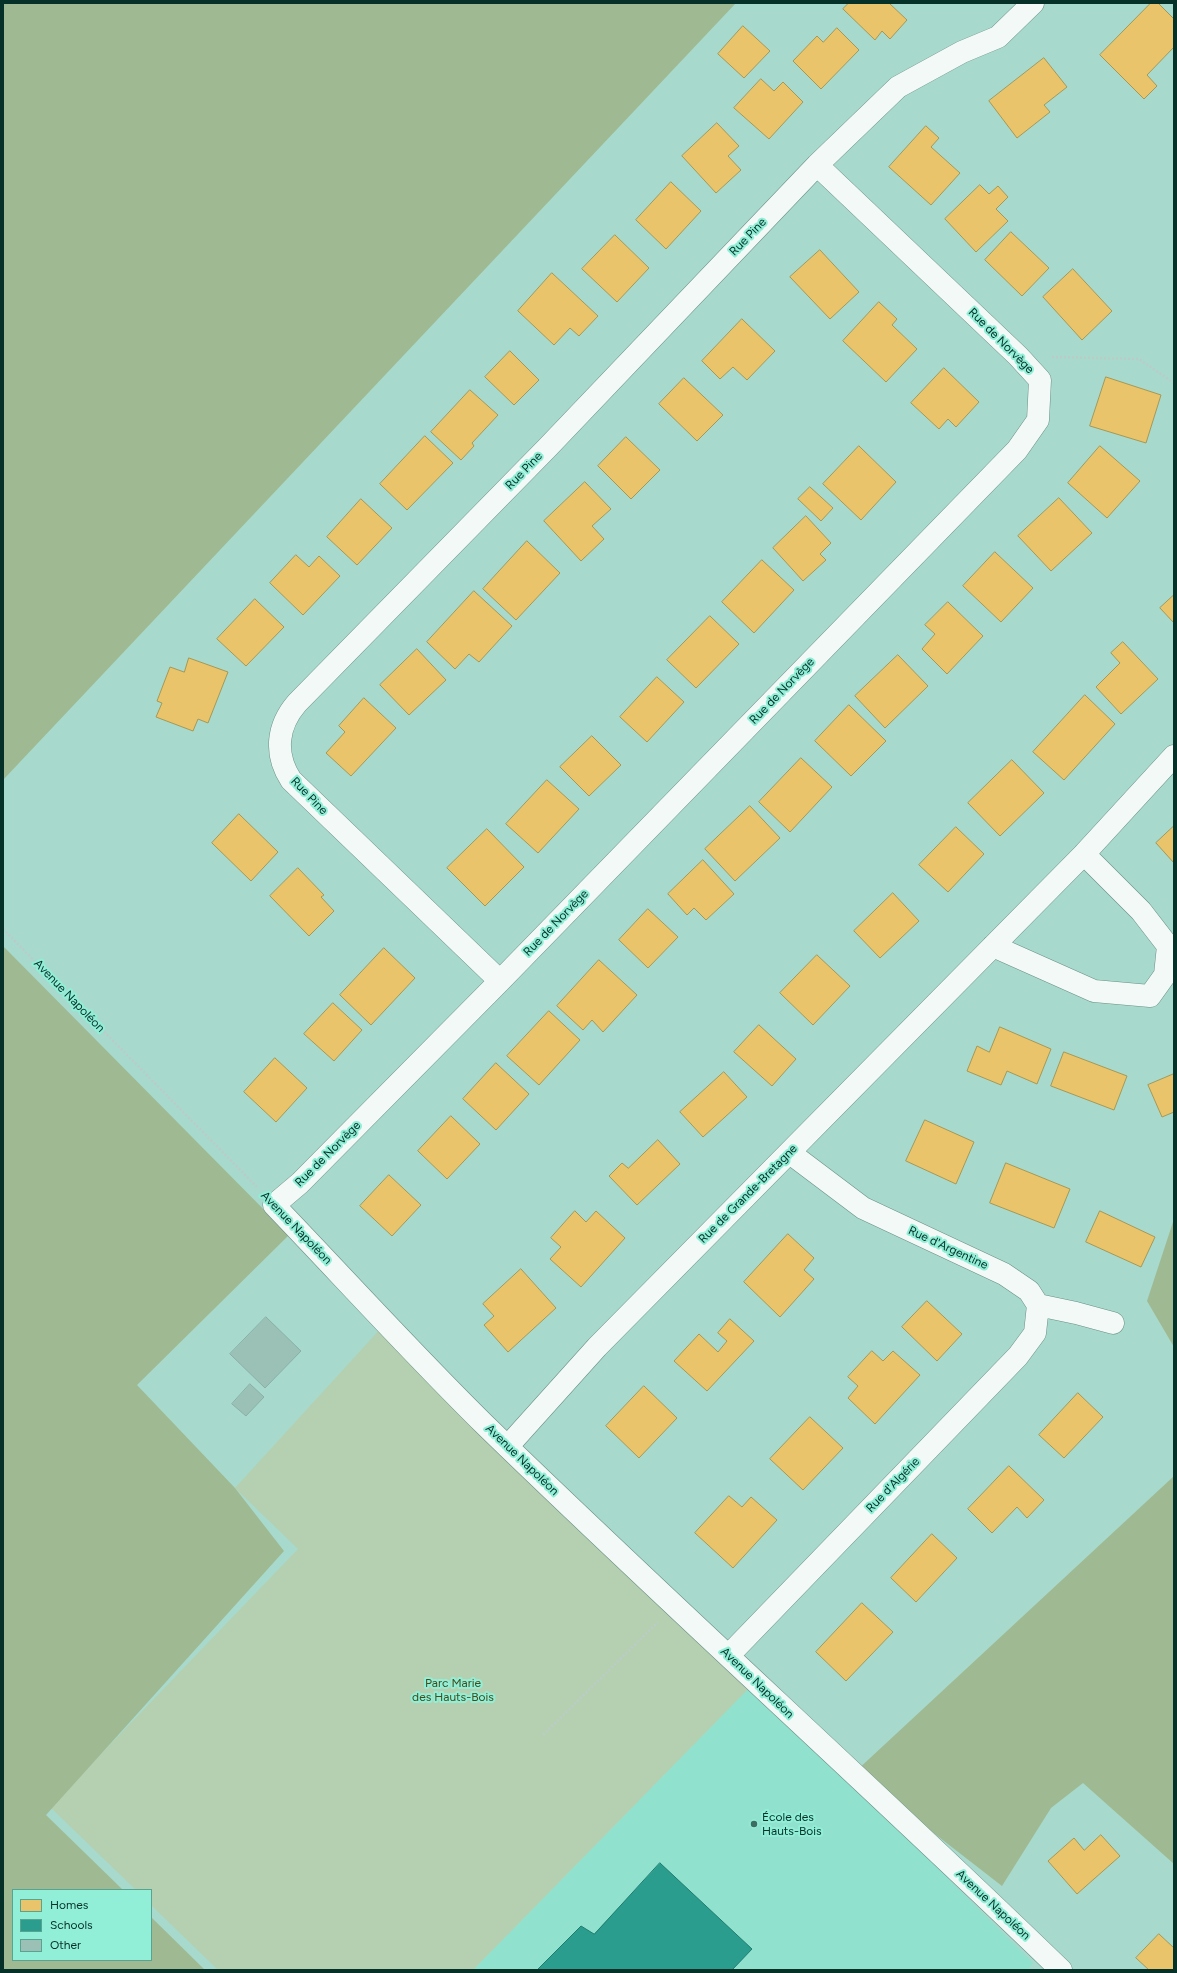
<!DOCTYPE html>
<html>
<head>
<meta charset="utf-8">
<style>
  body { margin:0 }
  #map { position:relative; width:1177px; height:1973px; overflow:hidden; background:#a7d9cc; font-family:Figtree,sans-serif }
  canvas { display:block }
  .frame { position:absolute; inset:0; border:4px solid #063129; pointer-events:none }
  .legend { position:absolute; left:12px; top:1889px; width:140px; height:72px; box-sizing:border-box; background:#91efd7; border:1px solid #59a391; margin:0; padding:5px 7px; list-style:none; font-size:12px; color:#063129 }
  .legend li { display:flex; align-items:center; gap:8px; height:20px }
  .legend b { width:20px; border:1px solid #59a391 }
</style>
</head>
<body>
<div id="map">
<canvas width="1177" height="1973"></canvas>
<div class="frame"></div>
<ul class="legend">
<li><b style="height:11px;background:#e9c46a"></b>Homes</li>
<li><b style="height:11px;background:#2a9d8f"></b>Schools</li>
<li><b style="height:11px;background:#9bc1b7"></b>Other</li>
</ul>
</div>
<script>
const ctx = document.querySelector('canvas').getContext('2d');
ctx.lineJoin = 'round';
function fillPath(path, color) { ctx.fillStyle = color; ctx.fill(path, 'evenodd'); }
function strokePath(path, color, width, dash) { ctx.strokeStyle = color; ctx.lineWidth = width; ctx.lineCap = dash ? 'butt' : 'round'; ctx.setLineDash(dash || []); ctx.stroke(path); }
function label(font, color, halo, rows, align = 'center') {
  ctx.font = font + ' Figtree,sans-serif'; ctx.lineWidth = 4; ctx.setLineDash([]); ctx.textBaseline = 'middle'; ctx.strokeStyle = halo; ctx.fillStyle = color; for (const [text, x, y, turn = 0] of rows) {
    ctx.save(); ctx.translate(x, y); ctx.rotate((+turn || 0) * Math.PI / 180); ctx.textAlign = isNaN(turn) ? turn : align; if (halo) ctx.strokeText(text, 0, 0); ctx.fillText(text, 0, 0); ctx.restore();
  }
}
const built = new Path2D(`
  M753,1684l280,279 -6,7h-554z`);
const green = new Path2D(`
  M382,1327l371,357 -280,286h-255l-67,-65v-15h-15l-86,-83 248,-258 -63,-61z`);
const forest = new Path2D(`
  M3,3h733l-733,777z
  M3,946l286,289 -152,150 98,103 49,63 -238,264 77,75h-110v70h138v-43l54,53h-202z
  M1173,1222h1v125l-27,-46z
  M1174,1476v388l-91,-81 -32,25 -49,78 -147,-114z`);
const homes = new Path2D(`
  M849,3h40l18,17 -17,19 -8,-8 -7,9 -32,-31z
  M1151,3h7l16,16v28l-27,28 10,11 -13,13 -44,-44z
  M743,26l27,25 -26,27 -26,-24z
  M837,28l22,22 -38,39 -28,-28 24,-25 6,6z
  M1044,58l23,29 -23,18 6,7 -33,26 -28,-37z
  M761,79l13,12 9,-9 20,20 -34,37 -35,-31z
  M717,123l22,23 -11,10 13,14 -25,23 -34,-37z
  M926,126l13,12 -8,9 29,26 -29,32 -42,-38z
  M671,182l30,29 -35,38 -30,-29z
  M980,185l9,9 9,-8 10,11 -12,12 12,12 -32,31 -31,-33z
  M1011,232l38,36 -27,28 -37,-36z
  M615,235l34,33 -32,34 -35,-33z
  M820,250l39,42 -29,27 -40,-42z
  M1073,269l39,42 -30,29 -39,-43z
  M552,273l46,43 -19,20 -9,-8 -16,17 -36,-34z
  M879,302l18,17 -5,6 25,24 -31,33 -43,-41z
  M742,319l33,32 -28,29 -14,-13 -13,12 -18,-18z
  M510,351l29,29 -25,25 -29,-28z
  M944,368l35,34 -23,25 -8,-8 -9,10 -28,-26z
  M1106,377l55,18 -15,48 -56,-17z
  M684,378l39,37 -26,26 -38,-37z
  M470,390l28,25 -26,28 2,3 -13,14 -30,-28z
  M425,436l28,27 -46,47 -27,-26z
  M626,437l34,33 -29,29 -33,-33z
  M859,446l37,36 -35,38 -38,-36z
  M1100,446l40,35 -33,37 -39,-35z
  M585,482l26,27 -19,17 12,13 -23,22 -37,-40z
  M810,487l23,21 -12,13 -23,-22z
  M1059,498l33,35 -41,38 -33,-35z
  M361,499l31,29 -35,37 -30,-28z
  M806,516l25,27 -11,11 6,6 -23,21 -30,-33z
  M527,541l33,32 -44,47 -33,-31z
  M995,552l38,36 -32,34 -38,-36z
  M296,555l13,12 10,-11 21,20 -37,39 -33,-32z
  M762,560l32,30 -40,43 -32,-31z
  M474,591l38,35 -33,36 -10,-8 -14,15 -28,-27z
  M1174,595v28l-14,-15z
  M255,599l29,28 -38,39 -29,-27z
  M948,602l35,34 -36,38 -25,-25 13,-15 -10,-9z
  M710,616l29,28 -43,44 -29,-28z
  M1123,642l35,37 -37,35 -25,-27 24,-24 -9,-10z
  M417,649l29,31 -37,35 -29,-30z
  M898,655l30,31 -43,42 -30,-32z
  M189,658l39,14 -20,51 -10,-4 -5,12 -37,-14 6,-14 -5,-2 13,-34 14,5z
  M657,677l27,25 -37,40 -27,-25z
  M1085,695l30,29 -51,56 -31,-28z
  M364,698l32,30 -45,48 -25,-23 19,-21 -6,-6z
  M849,705l37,36 -35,35 -36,-35z
  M592,736l29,29 -32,31 -29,-29z
  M801,758l31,29 -42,45 -31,-30z
  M1012,760l32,33 -44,43 -32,-33z
  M547,780l32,29 -41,44 -32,-29z
  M750,806l30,32 -45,43 -30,-32z
  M239,814l39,38 -27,29 -39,-38z
  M1174,826v37l-18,-20z
  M956,827l28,27 -36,38 -29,-27z
  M487,829l37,38 -39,39 -38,-38z
  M703,860l31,34 -28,26 -12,-12 -7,7 -19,-21z
  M298,868l26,27 -3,2 13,14 -25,25 -39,-40z
  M893,893l26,28 -39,37 -26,-27z
  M648,909l30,28 -30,31 -29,-28z
  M384,948l31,30 -44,47 -31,-30z
  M817,955l33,31 -37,39 -33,-32z
  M599,960l38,35 -34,37 -11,-12 -9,10 -26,-24z
  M333,1003l29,27 -28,31 -30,-27z
  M549,1011l31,29 -41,45 -32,-29z
  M759,1025l37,34 -24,27 -38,-34z
  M1000,1027l51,22 -14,35 -30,-13 -6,14 -34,-14 10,-25 12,6z
  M1064,1052l63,24 -13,34 -63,-24z
  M275,1058l32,30 -31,34 -32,-30z
  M496,1063l33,31 -33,36 -33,-31z
  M724,1072l23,25 -44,40 -23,-25z
  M1174,1074v38l-12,5 -14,-32z
  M451,1116l29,28 -33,35 -29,-28z
  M925,1120l49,22 -18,42 -50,-23z
  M658,1140l22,24 -43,41 -28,-29 13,-13 6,5z
  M1006,1163l64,26 -16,39 -64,-25z
  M389,1175l32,30 -29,31 -32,-30z
  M575,1211l11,11 10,-11 29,27 -44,49 -31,-28 11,-12 -10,-9z
  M1100,1211l55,26 -14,30 -55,-25z
  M788,1234l26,24 -10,12 10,9 -34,38 -36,-35z
  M521,1269l35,39 -48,44 -24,-27 10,-9 -11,-12z
  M927,1301l35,33 -25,27 -35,-34z
  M730,1319l24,22 -47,50 -33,-30 25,-27 19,18 9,-11 -9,-8z
  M872,1351l11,10 10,-10 27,24 -45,49 -27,-26 10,-12 -10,-9z
  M644,1386l33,32 -38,40 -33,-32z
  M1078,1393l25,24 -39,41 -25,-23z
  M810,1417l33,31 -40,42 -33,-31z
  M1009,1466l35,34 -17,18 -10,-11 -25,26 -24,-24z
  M729,1496l13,11 9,-10 26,23 -44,48 -38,-35z
  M932,1534l25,24 -41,44 -25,-24z
  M862,1603l31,29 -47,49 -30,-29z
  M1101,1835l19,21 -43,38 -29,-33 26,-23 10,12z
  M1159,1934l15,14v22h-25l-13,-12z`);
const schools = new Path2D(`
  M660,1863l92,86 -20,21h-195l44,-44 13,8z`);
const building = new Path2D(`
  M266,1317l35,34 -36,37 -35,-34z
  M250,1384l14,13 -18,19 -14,-12z`);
const path = new Path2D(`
  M1052,357l87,2 35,24
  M3,929l254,258
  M543,1735l115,-113`);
const street = new Path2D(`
  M817,165l201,191 22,24 -2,40 -21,30 -517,531 -200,202 -26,22c70,73 138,148 210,219 190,185 387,362 577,546
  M993,946l101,45 56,5 15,-21 3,-29 -27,-35 -57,-57
  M500,981l-209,-201c-17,-26 -14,-54 6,-77l251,-256 269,-282 81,-78 64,-35 36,-15 35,-34
  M790,1153l73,55 141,66 25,17 9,14 38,8 37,10
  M508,1446l89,-99 487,-493 90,-98
  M729,1655l289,-299 17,-23 3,-28`);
const markers = [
  [754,1824,4,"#3e6c62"]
];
const streetNames = [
  ["Rue Pine",748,237,-46],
  ["Rue de Norvège",1001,341,45],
  ["Rue Pine",524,471,-46],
  ["Rue de Norvège",782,691,-46],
  ["Rue Pine",309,796,46],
  ["Rue de Norvège",556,923,-46],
  ["Avenue Napoléon",69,996,46],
  ["Rue de Norvège",328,1154,-45],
  ["Rue de Grande-Bretagne",748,1194,-45],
  ["Avenue Napoléon",296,1228,46],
  ["Rue d'Argentine",948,1248,25],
  ["Avenue Napoléon",522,1460,44],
  ["Rue d'Algérie",893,1485,-46],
  ["Avenue Napoléon",757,1683,44],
  ["Avenue Napoléon",993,1905,43]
];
const parkNames = [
  ["Parc Marie",453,1683],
  ["des Hauts-Bois",453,1697]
];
const poiNames = [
  ["École des",762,1817],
  ["Hauts-Bois",762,1831]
];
fillPath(built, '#90e1cd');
fillPath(green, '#b5d0b0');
fillPath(forest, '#9fba92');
fillPath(homes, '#e9c46a');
strokePath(homes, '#a59856', 1);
fillPath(schools, '#2a9d8f');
strokePath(schools, '#1f7d70', 1);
fillPath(building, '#9bc1b7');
strokePath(building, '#87b0a6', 1);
strokePath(street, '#6a8f86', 23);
strokePath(path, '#bccbc8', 2.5, [2, 2]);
strokePath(street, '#f2f9f7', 22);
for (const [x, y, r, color] of markers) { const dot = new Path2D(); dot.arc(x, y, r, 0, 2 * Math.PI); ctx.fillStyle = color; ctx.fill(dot); strokePath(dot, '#91efd7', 1.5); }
label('12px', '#063129', '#91efd7', streetNames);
label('12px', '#454b1b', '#91efd7', parkNames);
label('12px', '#063129', '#91efd7', poiNames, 'left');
</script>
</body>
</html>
